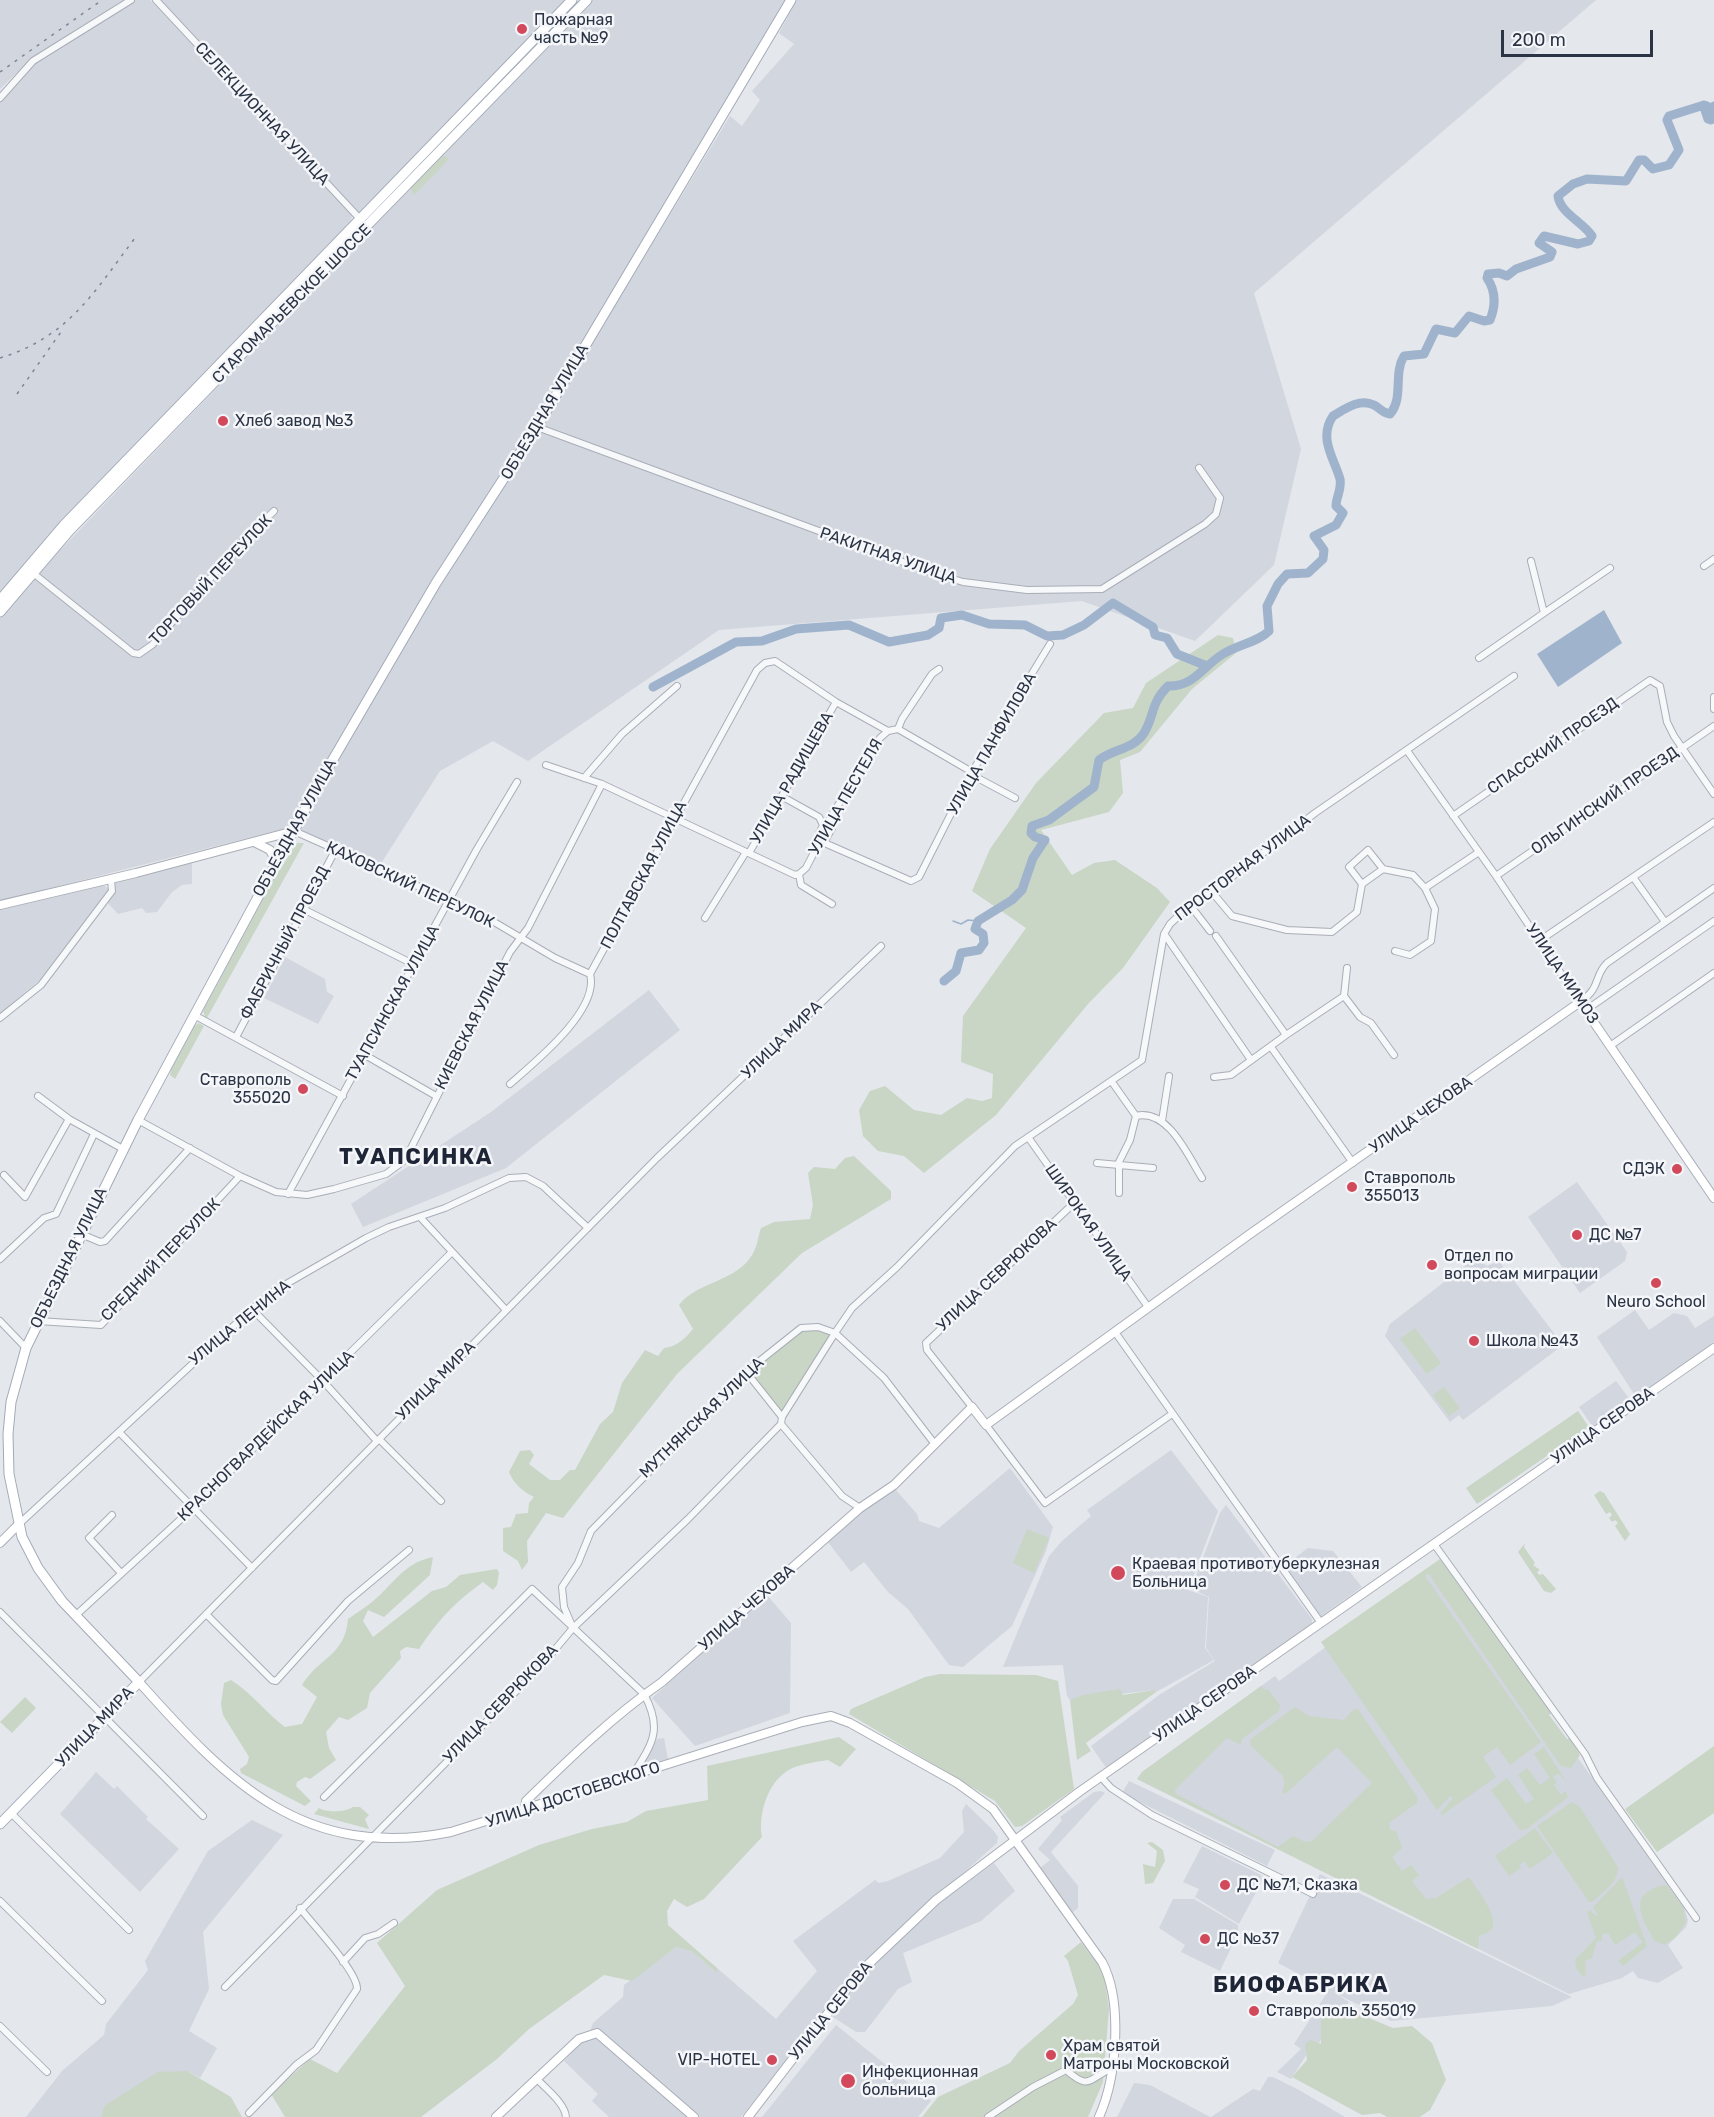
<!DOCTYPE html>
<html>
<head>
<meta charset="utf-8">
<style>
  body { margin:0 }
  #map { position:relative; width:1714px; height:2117px; overflow:hidden; background:#e4e7ec; font-family:Rubik,sans-serif }
  canvas { display:block }
  .scale { position:absolute; left:1501px; top:30px; width:152px; height:27px; box-sizing:border-box; border:3px solid #2b3445; border-top:0; padding-left:8px; font-size:18px; line-height:21px; white-space:nowrap; color:#2b3445; -webkit-text-stroke:4px #f4f6f9; paint-order:stroke }
</style>
</head>
<body>
<div id="map">
<canvas width="1714" height="2117"></canvas>
<div class="scale">200 m</div>
</div>
<script>
const ctx = document.querySelector('canvas').getContext('2d');
ctx.lineJoin = 'round';
function fillPath(path, color) { ctx.fillStyle = color; ctx.fill(path, 'evenodd'); }
function strokePath(path, color, width, dash) { ctx.strokeStyle = color; ctx.lineWidth = width; ctx.lineCap = dash ? 'butt' : 'round'; ctx.setLineDash(dash || []); ctx.stroke(path); }
function label(font, color, halo, rows, align = 'center') {
  ctx.font = font + ' Rubik,sans-serif'; ctx.lineWidth = 5; ctx.setLineDash([]); ctx.textBaseline = 'middle'; ctx.strokeStyle = halo; ctx.fillStyle = color; for (const [text, x, y, turn = 0] of rows) {
    ctx.save(); ctx.translate(x, y); ctx.rotate((+turn || 0) * Math.PI / 180); ctx.textAlign = isNaN(turn) ? turn : align; if (halo) ctx.strokeText(text, 0, 0); ctx.fillText(text, 0, 0); ctx.restore();
  }
}
const built = new Path2D(`
  M0,0h124l-93,59 -31,30z
  M136,0h14l202,215 -1,6 -351,375v-494l35,-40z
  M161,0h408l-208,215z
  M591,0h195l-252,427 -243,400 -291,74v-284l37,-43z
  M797,0h799l-342,293 47,156 -27,116 -79,76 -113,-40 -363,29 -191,131 -35,-20 -53,30 -60,94 -82,-35 139,-242 74,-112 219,-360 12,10 18,-26 -8,-9 42,-47 -15,-11z
  M192,862v22l-10,1 -10,7 -15,20 -11,1 -4,-5 -24,6 -12,-13 7,-19z
  M103,885l6,4 -1,3 -68,88 -40,33v-104z
  M285,957l40,22 2,13 7,4 -16,28 -54,-26z
  M649,990l31,40 -174,138 -143,59 -12,-23 140,-92z
  M1577,1182l50,70 -2,9 -45,32 -52,-76z
  M1475,1258l12,8 12,-5 64,84 -100,75 -4,-5 -9,7 -65,-86 5,-12z
  M1635,1310l14,20 25,-17 13,3 8,12 19,-12v26l-78,55 -39,-60z
  M1616,1381l15,20 -38,26 -14,-20z
  M1171,1450l47,61 -30,79 20,7 -3,51 9,12 -58,32 -2,-2 -84,10 -3,-4 -4,-31 -60,2 46,-111 13,-15 29,-25 -4,-6z
  M1010,1468l43,59 -7,24 -34,75 -49,41 -14,-2 -41,-56 -20,-17 -24,-30 -13,10 -23,-30 34,-31 33,-22 22,25 2,7 20,7z
  M1226,1505l86,114v5l-205,145 -16,-23 68,-51 56,-34 -9,-13 3,-51 -18,-8 29,-76z
  M1308,1548l25,3 29,36 -42,30 -36,-51z
  M1440,1564l244,343 4,13 -2,7 -18,18 15,23 -25,15 -20,-5 -5,-7 -11,7 -53,16 -432,-215 5,-7 133,-96 4,5z
  M767,1595l24,28 -1,90 -95,33 -43,-48z
  M664,1738l4,21 -24,8 -2,-3 15,-25z
  M96,1772l18,17 3,-3 31,31 -2,2 33,30 -39,43 -80,-78z
  M1129,1781l146,69 -8,16 -145,-73z
  M1101,1791l4,2 -54,59 27,34v22l-6,5 -32,-45 10,-8 -12,-11 24,-29 -2,-3 34,-25z
  M966,1804l27,26 5,7 -1,6 -124,111 -132,163h-132l-17,-16 6,-7 -34,-33 24,-25 5,-13 30,-26 1,-12 52,-38 17,5 23,20 1,-4 59,51 41,-48 -24,-30 82,-61 4,3 9,-2 52,-23 24,-26 -2,-21z
  M252,1820l31,15 -80,97 6,57 -20,42 28,17 -17,30 -13,-7 -83,35 -3,11h-75l36,-46 42,-36 2,-11 42,-54 -3,-9 63,-110z
  M1202,1846l59,29 1,6 -23,43 -44,-27 4,-8 -16,-7z
  M994,1863l21,28 -34,30 -78,32 9,29 -14,7 -33,43h-9l-26,-17 41,-47 63,-61z
  M1320,1874l252,123 -20,9 -161,15 -58,-29 16,10 -31,42 -4,-1 -23,36 -14,-7 24,-23 -7,-5 35,-54 -51,-27z
  M1173,1899h21l44,26v8l-18,38 -39,-19 4,-7 -26,-17z
  M836,2025l95,76 -13,16h-156z
  M1268,2077h5l26,13 46,27h-134l42,-28 7,2z
  M1134,2083l16,2 60,32h-93z`);
const green = new Path2D(`
  M442,155l7,4 -35,36 -4,-8z
  M1218,635l15,3 3,15 -44,36 -52,63 -20,8 3,33 -14,19 -68,18 31,45 22,-12 21,-3 42,28 13,14 -47,66 -35,36 -92,111 -72,58 -20,-17 -26,-5 -15,-15 -4,-26 11,-19 15,-5 29,24 27,5 26,-17 15,3 10,-3 1,-24 -32,-12 2,-46 63,-88 -54,-37 18,-42 46,-66 68,-70 29,-5 13,-25z
  M297,843h7l-97,175 -2,-1 -2,-6 70,-131z
  M199,1023l5,3 -29,53 -5,-4 1,-5 23,-44z
  M854,1156l37,35v8l-89,54 -30,29 -95,92 -114,144 -17,-5 -19,28 1,21 -6,8 -4,-9 -15,-10v-23l8,-1 5,-13 12,-1 1,-10 5,-6c-12,-6 -20,-13 -25,-25l11,-21 10,-1 4,5 -5,9 21,16h10l10,-10h5l25,-46 13,-12 9,-29 23,-33 13,6 6,-8c12,-1 22,-10 29,-19l-14,-24c19,-24 57,-23 73,-50 5,-7 6,-18 9,-27l13,-6 36,-3 3,-14 -5,-32 6,-6 21,2 10,-11z
  M813,1328l16,5v5l-48,74 -27,-35v-8l48,-40z
  M1415,1328l26,35 -14,11 -27,-35z
  M1444,1387l16,21 -11,8 -16,-21z
  M1578,1411l11,16 -112,77 -11,-16z
  M1600,1491l4,2 26,41 -5,7 -10,-15 3,-3 -3,-3 -3,2 -3,-4 3,-3 -2,-3 -4,2 -12,-19z
  M1027,1529l22,9 -15,35 -21,-10z
  M1525,1543l-1,4 11,16 -2,2 7,5 -3,2 2,3 4,-1 13,15 -5,4 -7,-2 -26,-39z
  M433,1557l-3,18 -46,42 -16,-7 -5,11 10,16 59,-46 14,-4 14,-12 37,-6 2,4 -2,12 -4,5 -10,-8c-29,21 -44,37 -64,67l-13,-2 -6,4 1,7 -31,35 -3,15 -19,12 -9,-3 -13,15 3,16 7,12 -26,19 -5,-2 -8,5 -1,4 15,15 -6,5 -64,-33 -1,-4 7,-5 2,-7 -26,-42 -2,-11 3,-21 7,-3c21,13 34,32 54,47l17,-3 15,-27 -15,-12c17,-28 43,-29 46,-66 8,-6 17,-11 24,-17 22,-18 31,-39 61,-45z
  M1440,1559l112,153 -3,3 18,24 3,-1 10,17 -9,13 -10,-2 -133,-193 -3,3 116,166 -31,23 -13,-18 -14,10 13,20 -54,38 -2,-1 13,-16 -3,-2 -13,14 -116,-168z
  M940,1674l96,1 22,6 16,108 -52,37 -7,1 -20,-26 -146,-87 2,-5 74,-32z
  M1261,1686l4,4 3,-1 12,16 -1,6 -37,28 -1,6 -14,-7 -52,52 1,4 102,53 15,-11 12,6 7,-1 60,-58 -35,-36 -52,47 -3,-2 3,-9 -3,-8 -31,-29 -1,-6 45,-33 14,9 35,4 10,-11h4l60,89 -1,5 -28,20 1,7 6,1 6,17 -10,9 10,14 9,-6 8,10 -7,6 14,18 10,-1 33,-21c7,11 30,39 23,52 -2,3 -9,5 -13,7l-1,13 -341,-170 5,-7z
  M1120,1689l3,6 31,-5 2,2 -70,51 5,8 -14,9 -7,-60 13,-5z
  M25,1697l11,11 -24,25 -12,-11z
  M839,1737l17,12 -16,18 -12,-7c-12,2 -30,4 -41,11 -20,13 -29,44 -25,66l-58,62 -17,8 -13,-8 -7,12 1,14 49,43v5l-24,-21 -17,-5 -44,34 -28,-6 -75,54 -32,30 -76,58h-136l-14,-23 39,-35 27,14 68,-87 -28,-43 60,-53 102,-45 53,-16 35,-7 19,-11 62,-11 -1,-34z
  M1714,1746v67l-57,39 -32,-43z
  M1544,1747l22,34 -8,-8 -5,4 4,5 -3,3 7,10 5,-4 2,6 -41,32 -7,1 -29,-40 16,-12 19,26 8,-5 -16,-24 9,-7 13,17 10,-7 -16,-24z
  M1572,1802l8,5 38,60c1,15 -16,26 -26,35h-3l-52,-76z
  M353,1807h7l9,8 -4,4 4,10 -55,-15 5,-6c7,5 27,4 34,-1z
  M1535,1828l18,25 -23,16 -6,-8 -5,4 2,3 -12,8 -14,-20z
  M1152,1842l11,8 2,11 -12,22 -8,1 -2,-20 12,3 2,-16 -10,-8z
  M1622,1877l25,69 -24,20 -5,-5 25,-19 -8,-10 -20,13 -7,-12 -6,1v7h-5l-5,17 -7,3 1,14 -3,2 -7,-9 -1,-8 21,-22 -9,-26 3,-2 6,6 2,-1 -5,-8z
  M1667,1886l16,21 3,15 -10,15 -12,8 -10,-5c-8,-15 -24,-38 -5,-49 6,-4 11,-6 18,-5z
  M1081,1942l23,31 5,36 -6,73 -15,35h-166l16,-20 72,-34 9,-12 54,-47 5,-9 -10,-34 -4,-5z
  M1329,2007l23,4 41,17 19,-2 20,17 14,37 -16,30 -10,7h-33l-7,-4 -18,2 -70,-38 15,-17 -2,-16 6,-4 10,4v-30z
  M187,2071l44,26 11,20h-141l3,-11 54,-34z`);
const water = new Path2D(`
  M1604,610l18,33 -64,44 -21,-33z`);
const stream = new Path2D(`
  M953,921l8,3 7,-4 10,1`);
const river = new Path2D(`
  M653,687l83,-45 26,-1 34,-12 53,-4 40,17 39,-7 11,-7 2,-10 21,-3 27,9 36,1 22,11 16,-1 21,-10 29,-22 40,24 2,8 12,3 10,16 30,12
  M944,981l12,-10 5,-18 18,-3 5,-7 -1,-9 -8,-5 3,-8 34,-21 10,-10 11,-32 12,-18 -10,-3 -4,-4 1,-7 17,-6 45,-33 5,-27c14,-11 35,-11 45,-27 11,-18 6,-29 24,-47 26,1 35,-20 55,-32 14,-9 35,-12 46,-23l-2,-25 11,-22 9,-10 21,-1 15,-14 1,-9 -10,-14 22,-11 7,-12 -7,-7c0,-8 6,-18 4,-27 -6,-21 -22,-41 -7,-63 12,-7 26,-18 41,-11 6,3 8,8 16,9 14,-16 3,-40 14,-58l20,-2 12,-25 19,4 14,-17 15,5 6,-1c6,-15 6,-29 -3,-42l1,-4 11,-1 8,3 9,-7 34,-12 2,-5 -13,-9 5,-7 34,8 11,-3 3,-5c-9,-14 -32,-23 -34,-40l15,-12 14,-5 39,2 13,-21h5l9,9 16,-4 10,-15 -12,-30 2,-4 35,-11 3,1 -2,4 3,9 3,1 3,-14`);
const street = new Path2D(`
  M156,0l205,220
  M0,98l33,-37 98,-61
  M537,427l393,145 33,10 64,8 75,-1 103,-65 11,-10 4,-16 -21,-30
  M1704,566l10,-7
  M33,573l100,80 6,1 13,-9 89,-102 33,-32
  M1544,613l66,-45
  M1479,658l65,-45 -13,-52
  M1714,697v12
  M898,729l74,43
  M1408,752l88,124 84,126c22,-15 13,-25 27,-39l107,-75
  M546,765l56,19 193,91 4,-1 2,11 31,19
  M972,775l43,23
  M584,778l38,-44 55,-48
  M783,797l36,20 4,8 -4,9 1,7 91,40 8,-4 53,-105 78,-128
  M1453,816l197,-136 10,6 7,36 7,14 40,58
  M294,831l155,69 40,19 66,39 35,16
  M749,853l87,-151
  M1383,869l30,6 12,13 54,-36
  M799,874l7,-6 14,-27 6,-2 6,-11 -2,-10 50,-80 8,-7 10,-2 4,-10 30,-45 7,-5
  M1496,876l218,-150
  M1633,877l32,45
  M1212,892l20,24 55,14 45,2 25,-20 5,-28 21,-15 -15,-19 -19,17 13,17
  M1190,905l20,26
  M303,909l112,56
  M705,918l41,-66
  M1165,935l86,125
  M1539,941l175,-119
  M1395,951l15,4 21,-14 4,-32 -10,-21
  M1344,996l16,21 11,6 23,32
  M1586,1010l128,-89
  M194,1015l149,81
  M0,1018l41,-33 71,-94 -1,-11
  M1286,1035l58,-39 3,-28
  M236,1037l100,-188
  M1610,1046l104,-73
  M1271,1047l82,116
  M365,1055l71,41
  M1214,1077l17,-2 55,-40 -70,-99
  M1112,1082l24,34 -6,24 -11,22v31
  M510,1084c25,-22 90,-74 80,-110l167,-304 8,-7 10,-2 61,41 52,29
  M38,1096l31,23 54,30
  M1136,1116c32,-8 52,40 66,62
  M138,1120l102,56 36,16 31,3 27,-6 52,-15 19,-14 105,-208 18,-24 74,-144
  M1162,1121l7,-45
  M1028,1137l120,170
  M1097,1163l56,5
  M4,1175l21,22 44,-78
  M288,1194l189,-345 40,-67
  M420,1217l86,93
  M81,1234l19,8 5,-1 85,-93
  M0,1259l44,-41 12,-4 38,-80
  M252,1309l71,72 54,60
  M0,1321l26,27
  M38,1321l63,4 139,-149
  M1115,1332l206,291
  M747,1373l35,44
  M972,1407l-45,-57 -1,-7 147,-139
  M781,1424l61,72 18,12
  M986,1425l59,78 127,-89
  M120,1433l132,135
  M379,1439l62,62
  M112,1515l-23,23 32,35
  M19,1524l233,-215 22,-18 92,-53 23,-11 56,-19 64,-30 17,-1 17,9 45,42
  M1434,1544l151,210 12,24 99,140
  M0,1612l203,204
  M206,1614l66,66 4,1 72,-80 61,-51
  M75,1616l118,-108 259,-256
  M573,1628l-9,-21 -2,-20 16,-24 13,-32 161,-164 49,-39 17,-1 17,6 17,-25 45,-41 118,-121 127,-86 22,-126 6,-10 20,-19 22,-13 103,-79 199,-137
  M139,1682l518,-524 224,-212
  M1101,1777l10,11 41,27 161,79
  M324,1797l208,-208 112,105c20,37 7,51 -12,82
  M11,1813l118,117
  M0,1901l102,100
  M343,1962l22,-24 13,-4 16,-11
  M225,1987l317,-322 31,-37 115,-109 93,-95 1,-7 53,-84 49,45 50,65
  M0,2026l47,46
  M536,2078c9,10 29,25 30,39
  M249,2113l47,-48 20,-15 41,-61c1,-17 -45,-65 -57,-81
  M988,2117l45,-30 33,-17c24,21 22,9 46,-2`);
const secondary = new Path2D(`
  M256,843l14,7 6,12
  M0,905l136,-32 158,-42
  M0,1543l19,-19
  M139,1682c90,101 165,179 312,150l351,-110 29,-6 19,7 107,60 36,26 109,153c21,39 15,115 -3,155
  M525,1809l1,-8c43,-42 86,-84 136,-119l198,-174 34,-23 78,-78 14,18 264,-191 330,-232 134,196
  M496,2117l83,-78 18,-6 97,84
  M748,2117l110,-143 78,-74 143,-108 635,-444`);
const primary = new Path2D(`
  M0,600l64,-75 508,-525
  M0,612l70,-82 517,-530
  M0,1824l139,-142 -77,-81 -24,-33 -16,-31 -13,-63 -1,-40 3,-32 15,-54 112,-228 183,-340 115,-197 101,-156 254,-427`);
const rail = new Path2D(`
  M0,72l102,-72
  M0,358c69,-21 94,-66 135,-120
  M17,394l44,-62`);
const markers = [
  [522,29,6,"#d1495b"],
  [223,421,6,"#d1495b"],
  [303,1089,6,"#d1495b"],
  [1677,1169,6,"#d1495b"],
  [1352,1187,6,"#d1495b"],
  [1577,1235,6,"#d1495b"],
  [1432,1265,6,"#d1495b"],
  [1656,1283,6,"#d1495b"],
  [1474,1341,6,"#d1495b"],
  [1118,1573,8,"#d1495b"],
  [1225,1885,6,"#d1495b"],
  [1205,1939,6,"#d1495b"],
  [1254,2011,6,"#d1495b"],
  [1051,2055,6,"#d1495b"],
  [772,2060,6,"#d1495b"],
  [848,2081,8,"#d1495b"]
];
const poiNames = [
  ["Пожарная",534,20],
  ["часть №9",534,38],
  ["Хлеб завод №3",235,421],
  ["Ставрополь",291,1080,"right"],
  ["355020",291,1098,"right"],
  ["СДЭК",1665,1169,"right"],
  ["Ставрополь",1364,1178],
  ["355013",1364,1196],
  ["ДС №7",1589,1235],
  ["Отдел по",1444,1256],
  ["вопросам миграции",1444,1274],
  ["Neuro School",1656,1302,"center"],
  ["Школа №43",1486,1341],
  ["Краевая противотуберкулезная",1132,1564],
  ["Больница",1132,1582],
  ["ДС №71, Сказка",1237,1885],
  ["ДС №37",1217,1939],
  ["Ставрополь 355019",1266,2011],
  ["Храм святой",1063,2046],
  ["Матроны Московской",1063,2064],
  ["VIP-HOTEL",760,2060,"right"],
  ["Инфекционная",862,2072],
  ["больница",862,2090]
];
const streetNames = [
  ["СЕЛЕКЦИОННАЯ УЛИЦА",262,114,47],
  ["СТАРОМАРЬЕВСКОЕ ШОССЕ",292,304,-45],
  ["ОБЪЕЗДНАЯ УЛИЦА",545,412,-59],
  ["РАКИТНАЯ УЛИЦА",888,556,19],
  ["ТОРГОВЫЙ ПЕРЕУЛОК",211,580,-47],
  ["УЛИЦА ПАНФИЛОВА",992,744,-60],
  ["СПАССКИЙ ПРОЕЗД",1553,746,-35],
  ["УЛИЦА РАДИЩЕВА",792,778,-60],
  ["УЛИЦА ПЕСТЕЛЯ",846,797,-60],
  ["ОЛЬГИНСКИЙ ПРОЕЗД",1605,801,-35],
  ["ОБЪЕЗДНАЯ УЛИЦА",295,828,-61],
  ["ПРОСТОРНАЯ УЛИЦА",1243,868,-37],
  ["ПОЛТАВСКАЯ УЛИЦА",644,875,-62],
  ["КАХОВСКИЙ ПЕРЕУЛОК",410,885,25],
  ["ФАБРИЧНЫЙ ПРОЕЗД",285,943,-62],
  ["УЛИЦА МИМОЗ",1562,974,56],
  ["ТУАПСИНСКАЯ УЛИЦА",393,1003,-61],
  ["КИЕВСКАЯ УЛИЦА",472,1025,-63],
  ["УЛИЦА МИРА",782,1040,-44],
  ["УЛИЦА ЧЕХОВА",1421,1115,-35],
  ["ШИРОКАЯ УЛИЦА",1088,1223,55],
  ["ОБЪЕЗДНАЯ УЛИЦА",69,1258,-64],
  ["СРЕДНИЙ ПЕРЕУЛОК",161,1260,-46],
  ["УЛИЦА СЕВРЮКОВА",997,1275,-43],
  ["УЛИЦА ЛЕНИНА",240,1323,-39],
  ["УЛИЦА МИРА",436,1381,-45],
  ["МУТНЯНСКАЯ УЛИЦА",702,1418,-44],
  ["УЛИЦА СЕРОВА",1603,1426,-35],
  ["КРАСНОГВАРДЕЙСКАЯ УЛИЦА",266,1436,-44],
  ["УЛИЦА ЧЕХОВА",747,1608,-41],
  ["УЛИЦА СЕВРЮКОВА",501,1704,-46],
  ["УЛИЦА СЕРОВА",1205,1704,-35],
  ["УЛИЦА МИРА",95,1727,-46],
  ["УЛИЦА ДОСТОЕВСКОГО",573,1795,-18],
  ["УЛИЦА СЕРОВА",831,2011,-51]
];
const districtNames = [
  ["ТУАПСИНКА",416,1158],
  ["БИОФАБРИКА",1301,1986]
];
fillPath(built, '#d2d6de');
fillPath(green, '#c9d6c5');
fillPath(water, '#9fb4cc');
strokePath(stream, '#9fb4cc', 1.5);
strokePath(river, '#9fb4cc', 9);
strokePath(street, '#a9aeb7', 8);
strokePath(secondary, '#a9aeb7', 10);
strokePath(primary, '#a3abb8', 11);
strokePath(street, '#f7f8fa', 6);
strokePath(secondary, '#fff', 8);
strokePath(primary, '#fff', 9);
strokePath(rail, '#7d8696', 1.5, [3, 6]);
for (const [x, y, r, color] of markers) { const dot = new Path2D(); dot.arc(x, y, r, 0, 2 * Math.PI); ctx.fillStyle = color; ctx.fill(dot); strokePath(dot, '#f4f6f9', 2); }
label('16px', '#2b3445', '#f4f6f9', poiNames, 'left');
label('16px', '#2b3445', '#f4f6f9', streetNames);
ctx.letterSpacing = '1.5px';
label('bold 22px', '#1d2536', '#f4f6f9', districtNames);
ctx.letterSpacing = '0px';
</script>
</body>
</html>
